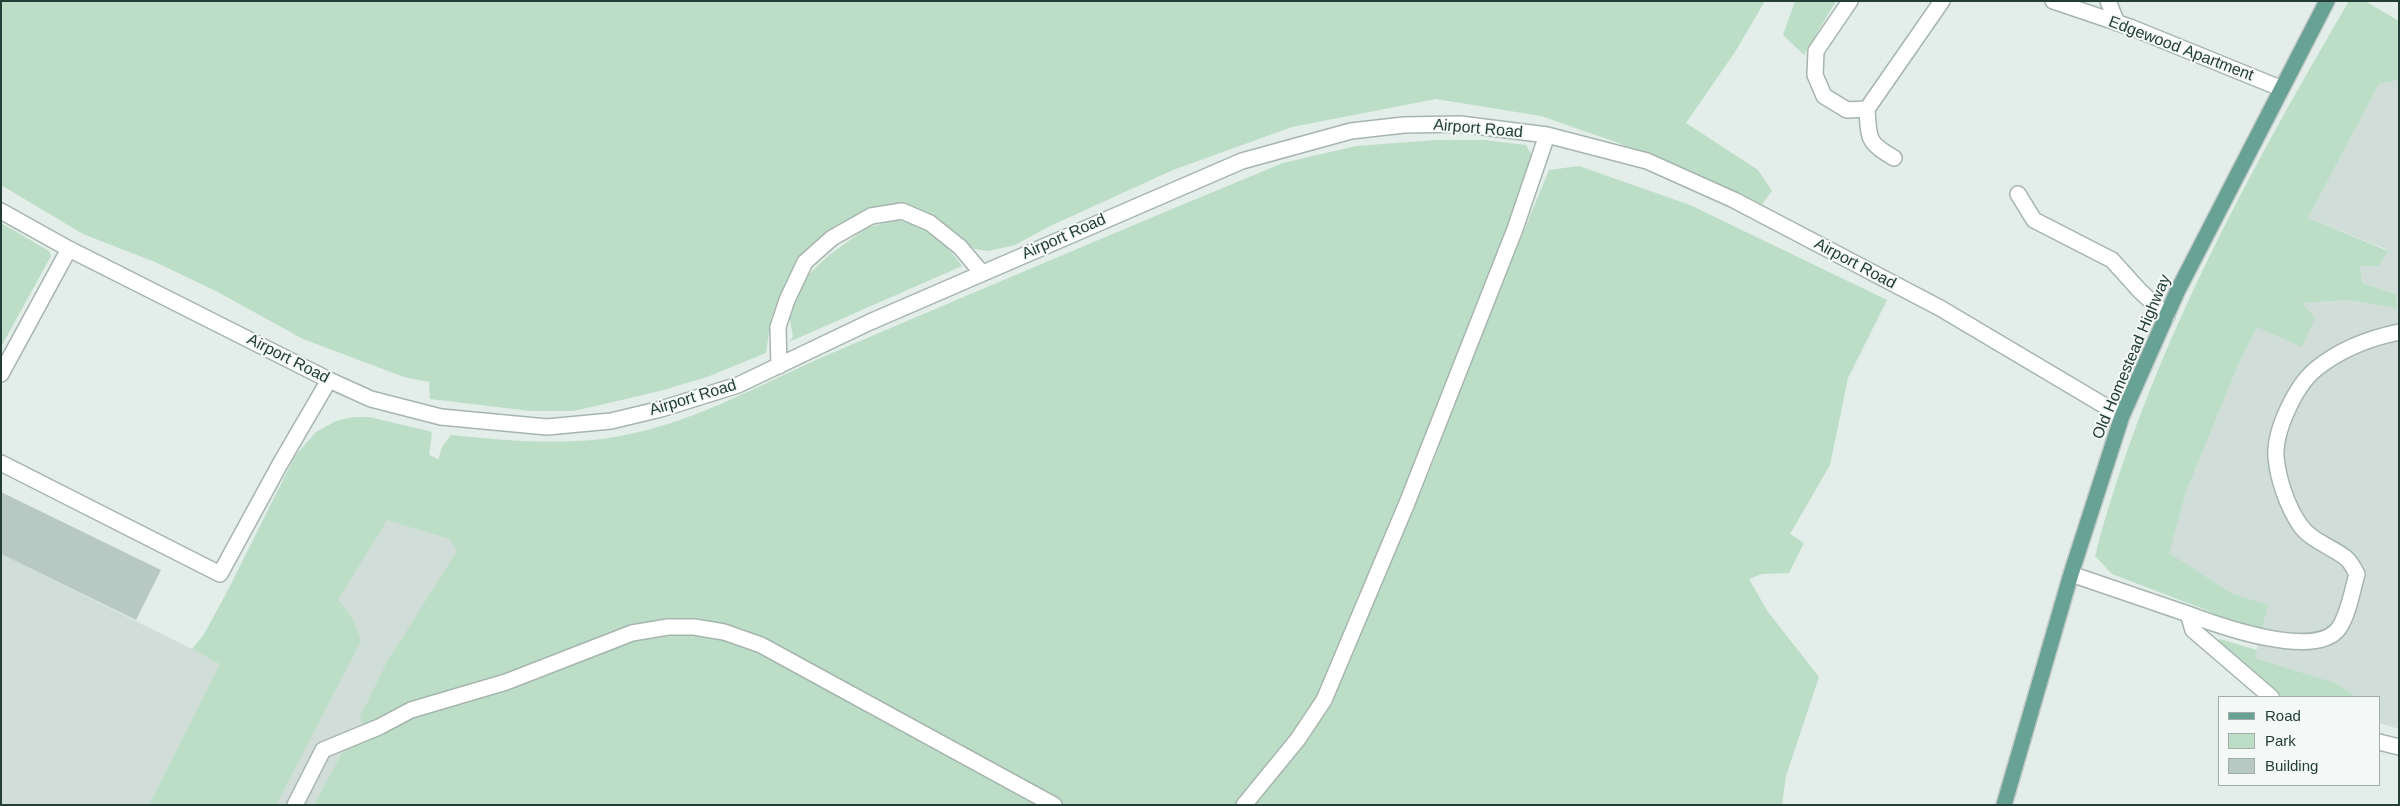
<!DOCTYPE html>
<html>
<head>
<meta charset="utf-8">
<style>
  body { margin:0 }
  #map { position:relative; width:2400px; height:806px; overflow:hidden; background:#e3ede9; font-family:Arial,sans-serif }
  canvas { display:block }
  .frame { position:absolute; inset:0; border:2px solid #233e37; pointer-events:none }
  .legend { position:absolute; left:2218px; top:696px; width:162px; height:90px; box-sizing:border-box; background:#f4f9f7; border:1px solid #a0aeaa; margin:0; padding:6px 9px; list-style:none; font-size:15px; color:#233e37 }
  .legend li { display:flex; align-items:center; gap:10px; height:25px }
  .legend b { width:25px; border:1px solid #a0aeaa }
</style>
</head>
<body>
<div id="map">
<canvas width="2400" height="806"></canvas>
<div class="frame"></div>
<ul class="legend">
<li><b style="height:6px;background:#68a294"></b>Road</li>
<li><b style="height:14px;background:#bcdec6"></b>Park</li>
<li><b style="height:14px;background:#b8c8c2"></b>Building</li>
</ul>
</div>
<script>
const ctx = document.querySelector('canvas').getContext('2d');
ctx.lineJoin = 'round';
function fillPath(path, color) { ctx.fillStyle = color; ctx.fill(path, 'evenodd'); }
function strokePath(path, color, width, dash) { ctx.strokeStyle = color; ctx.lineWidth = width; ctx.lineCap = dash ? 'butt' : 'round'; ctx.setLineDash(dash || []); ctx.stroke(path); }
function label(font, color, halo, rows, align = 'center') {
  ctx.font = font + ' Arial,sans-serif'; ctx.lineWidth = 4; ctx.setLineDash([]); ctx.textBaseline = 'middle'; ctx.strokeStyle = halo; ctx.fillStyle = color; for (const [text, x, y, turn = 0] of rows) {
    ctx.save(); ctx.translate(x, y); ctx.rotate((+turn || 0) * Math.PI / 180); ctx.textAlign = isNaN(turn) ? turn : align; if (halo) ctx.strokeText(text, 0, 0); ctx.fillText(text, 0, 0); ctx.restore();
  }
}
const built = new Path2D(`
  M2399,80v649l-20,-6v-26h-22l-21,-14 -81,-25 12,-53 -36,-12 -63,-40 18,-61 51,-124 20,-41 14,5 30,-29 48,-3 48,7 -1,-13 -34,-11 -2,-18 28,-15 -80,-32 71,-134z
  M384,435l300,132 526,238h-1209v-251l219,109z`);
const green = new Path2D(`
  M1,1h1764l-30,51 -49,71 72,47 14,21 -10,13 -33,-12 -113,-50 -75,-26 -105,-17 -144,28 -119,43 -125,57 -33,18 -27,6 -13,-2 -48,-33 -23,-11 -31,2 -43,24 -25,19 -20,33 -14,35 -5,35 -59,24 -47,14 -86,20h-44l-100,-12 -1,-17 -25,-5 -101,-38 -87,-48 -61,-29 -72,-28 -82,-49z
  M1795,1h41l-32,54 -21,-20z
  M2349,1h16l34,20v59l-20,4 -71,134 80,33 -9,15h-19l2,17 34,11 1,14 -48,-8 -47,3 13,15 -13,29 -45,-20 -20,41 -51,124 -17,61 62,40 37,12 -7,27 -17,-4 -38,-18 -94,-36 -17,-18c52,-198 151,-379 254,-555z
  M1436,140h49l41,5 6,11 -26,77 -72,179 -37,101 -79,183 -27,41 -57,68h-172l-323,-175 -31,-8 -34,-2 -130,41 -181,63 -3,-7 27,-55 70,-111 -7,-12 -63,-19 -49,80 15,19 8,22 -85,164h-127l71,-141 -28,-15 11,-13 25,-46 67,-134 21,-24 20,-11 17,-4h16l60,14 3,2 -3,22 9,5 4,-13 9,-12c50,5 100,10 151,4 86,-11 159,-56 237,-89 148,-63 296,-126 444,-187l73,-17z
  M1579,166l111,39 197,95 -39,78 -18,87 -40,69 14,9 -15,30 -27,1 -13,5 19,33 51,65 -33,99 -4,29h-534l55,-69 114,-236 19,-45 22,-64 91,-221z
  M898,220c33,9 43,17 64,46l-173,76 4,-5 -4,-22 16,-37 23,-22 40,-29z
  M1,223l48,28 2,5 -50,91z
  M700,633l34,9 26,10 187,102 88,51h-721l28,-52 49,-27 25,-11 60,-16 92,-32 46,-21 46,-11z
  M2220,639l37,11 -2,8 81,25 21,14h-77l-26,-17 -38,-38z`);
const building = new Path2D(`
  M1,492l160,78 -25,50 -135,-66z`);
const minor = new Path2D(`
  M1850,1l-34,50 -1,24 9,21 23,14 20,-1
  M2053,1l77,26 150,61
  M2108,1l9,22
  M1867,109l75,-108
  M1867,109c2,31 0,33 27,49
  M2018,194l16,26 78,40 28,31 27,25
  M1,211l68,38 260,131 42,19 70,18 106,10 64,-6 50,-12 77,-24 132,-63 372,-161 109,-30 53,-6 56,-1 87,11 100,26 87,39 206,108 182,108
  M779,366l-1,-39 9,-27 18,-38 27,-24 39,-22 31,-5 28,12 30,24 22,26
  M1,374l68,-125
  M1,463l219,111 60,-110 49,-84
  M2071,574l117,40 5,16 78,67
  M2188,614c29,11 128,47 151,14 10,-15 13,-37 18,-54 -3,-5 -6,-12 -11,-16 -14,-11 -36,-18 -46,-33 -13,-19 -22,-46 -24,-68 -2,-26 20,-72 40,-88 23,-19 54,-31 83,-37
  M2379,742l20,5
  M295,805l28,-55 56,-23 32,-17 95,-28 126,-49 36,-6h26l30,5 37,13 293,160
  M1244,805l54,-66 26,-39 83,-197 108,-274 32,-94`);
const major = new Path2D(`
  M2004,805l67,-231 51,-158 55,-124 150,-291`);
const streetNames = [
  ["Edgewood Apartment",2181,49,21],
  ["Airport Road",1478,129,5],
  ["Airport Road",1064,237,-24],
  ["Airport Road",1855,264,28],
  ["Old Homestead Highway",2132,357,-67],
  ["Airport Road",288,359,27],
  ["Airport Road",693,398,-17]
];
fillPath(built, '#d1ddd8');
fillPath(green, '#bcdec6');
fillPath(building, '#b8c8c2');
strokePath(minor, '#a6b5b0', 18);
strokePath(major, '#c1c9c7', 18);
strokePath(minor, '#fff', 15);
strokePath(major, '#68a294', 15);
label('16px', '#233e37', '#f4f9f7', streetNames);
</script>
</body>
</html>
